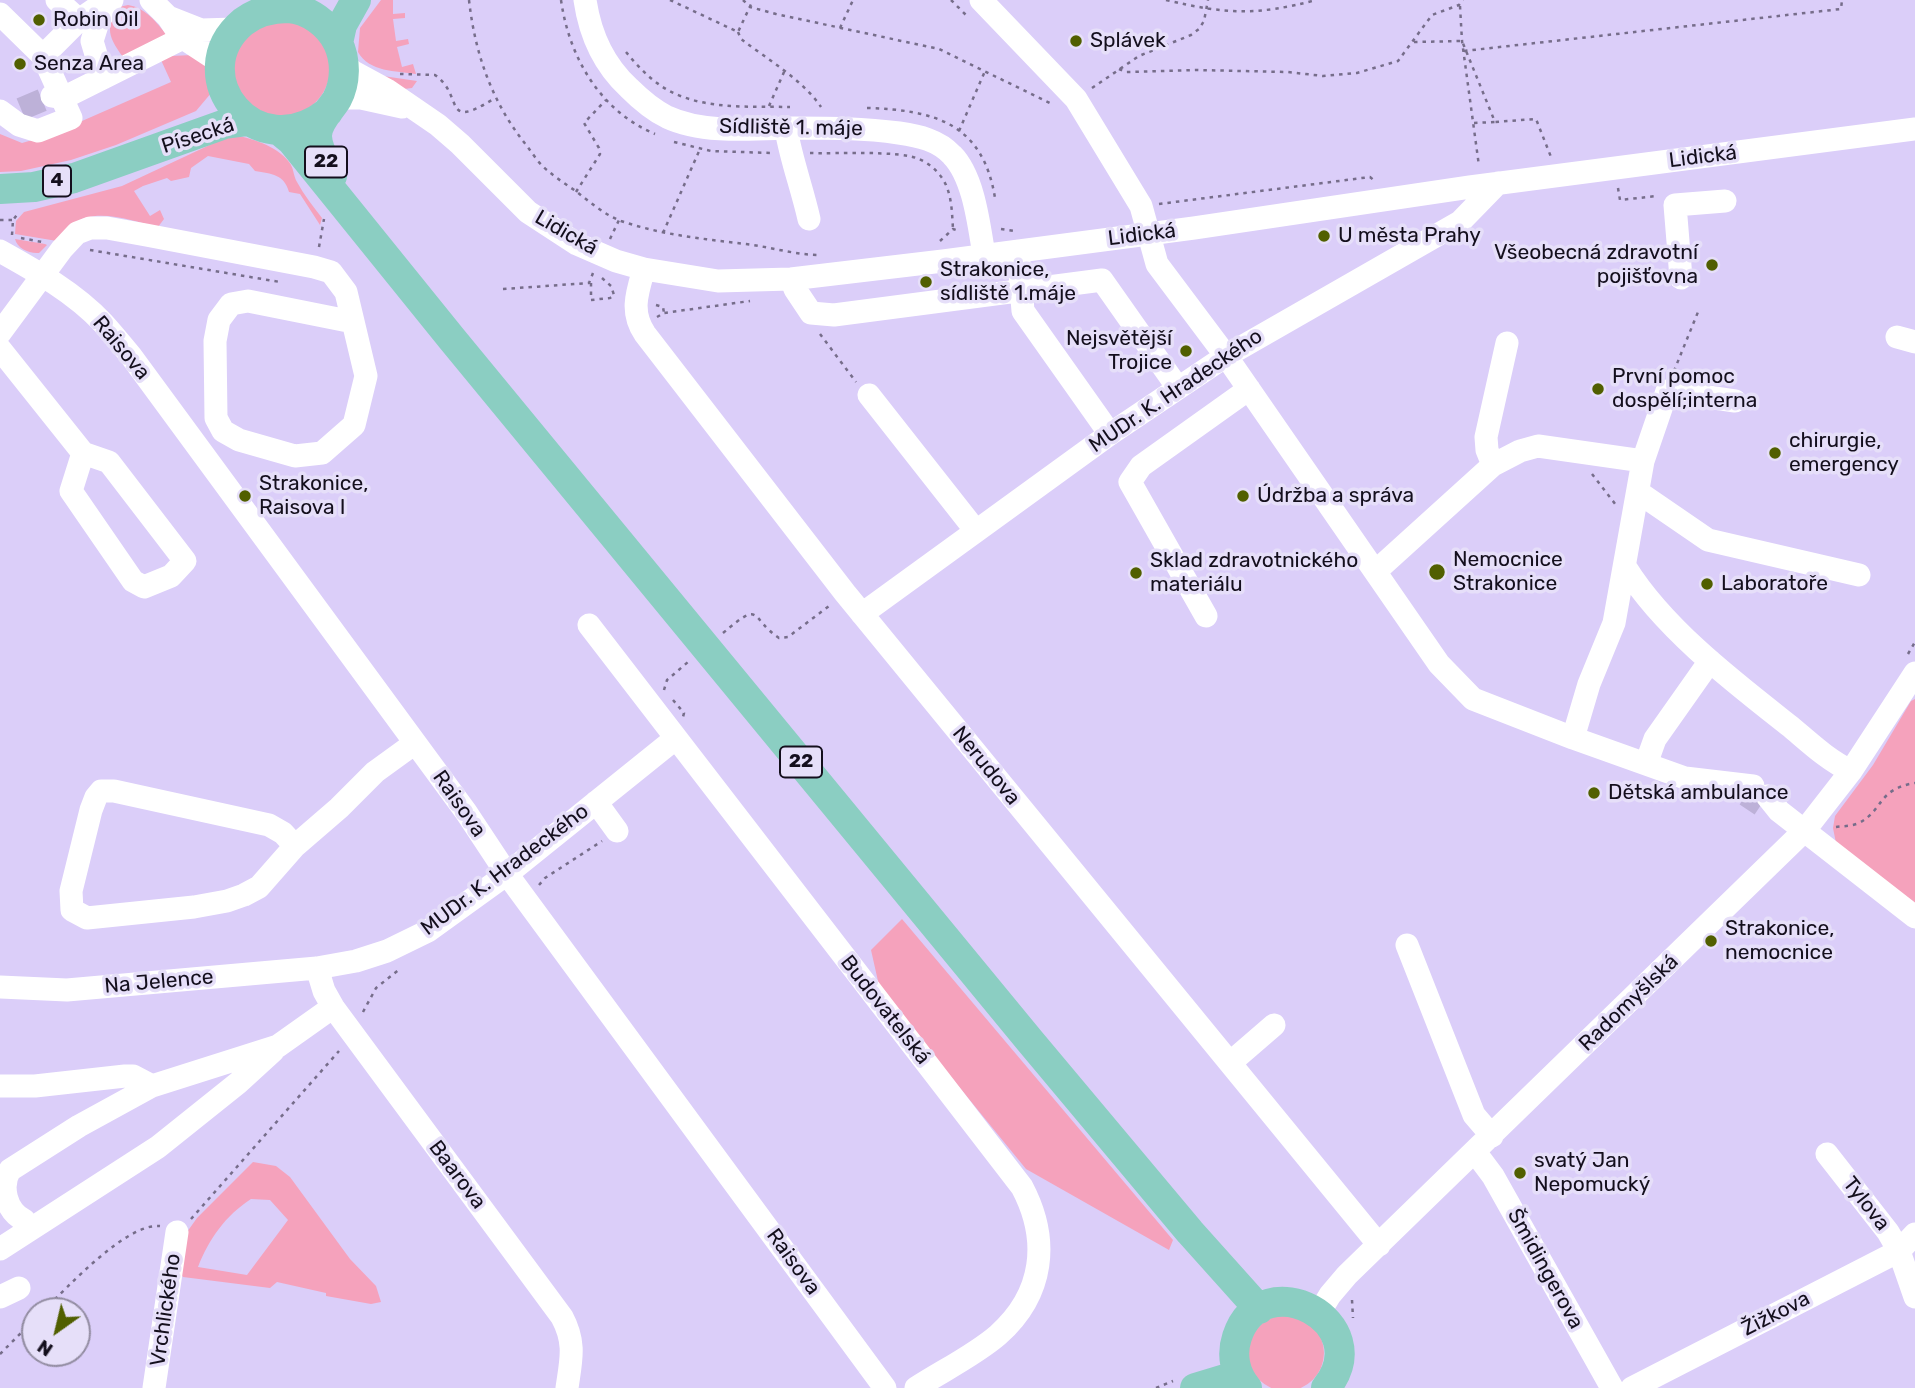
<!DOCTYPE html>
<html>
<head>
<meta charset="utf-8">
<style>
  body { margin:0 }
  #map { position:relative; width:1915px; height:1388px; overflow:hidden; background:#dbcef9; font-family:Rubik,sans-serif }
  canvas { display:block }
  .north { position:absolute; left:21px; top:1297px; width:70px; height:70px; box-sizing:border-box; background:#e6dff9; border:2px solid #928ca1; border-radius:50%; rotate:214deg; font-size:19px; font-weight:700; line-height:28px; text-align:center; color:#140f1d }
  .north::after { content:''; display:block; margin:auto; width:24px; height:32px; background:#515f00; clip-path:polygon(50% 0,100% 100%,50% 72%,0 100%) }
</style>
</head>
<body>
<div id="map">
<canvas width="1915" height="1388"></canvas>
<div class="north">N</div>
</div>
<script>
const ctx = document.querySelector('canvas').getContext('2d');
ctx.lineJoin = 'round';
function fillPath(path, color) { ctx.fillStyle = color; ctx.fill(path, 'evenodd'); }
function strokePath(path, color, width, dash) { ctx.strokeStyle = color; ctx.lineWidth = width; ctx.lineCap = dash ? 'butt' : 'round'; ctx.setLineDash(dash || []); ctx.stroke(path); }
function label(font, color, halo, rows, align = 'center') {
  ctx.font = font + ' Rubik,sans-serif'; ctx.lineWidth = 7; ctx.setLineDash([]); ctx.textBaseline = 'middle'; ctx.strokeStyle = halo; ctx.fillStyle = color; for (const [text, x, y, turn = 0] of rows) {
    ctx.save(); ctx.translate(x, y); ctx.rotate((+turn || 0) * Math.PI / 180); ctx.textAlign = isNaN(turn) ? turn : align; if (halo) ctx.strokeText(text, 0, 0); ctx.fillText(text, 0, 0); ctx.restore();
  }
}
const green = new Path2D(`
  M381,0h12v14l12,-1v5l-12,1 3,22 12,-2 1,5 -12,3 5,20 11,-3 3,10c-20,-3 -47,-2 -58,-22l2,-24z
  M128,5c18,3 28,17 39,30l-44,22c-15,-20 -18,-30 -4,-50z
  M234 68a48 48 0 1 1 96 0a48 48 0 1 1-96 0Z
  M193,55l14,8 5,29 -16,19 -80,34 -45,15 -50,11 -21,1v-38l22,9 28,-8 121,-53 -10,-22 10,-4z
  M383,76l34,5 -5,7 -8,1z
  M231,135c19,2 46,11 58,27 5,6 4,13 8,20 7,13 16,24 25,36l-2,7 -20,-31 -11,-2c-5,-18 -17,-18 -34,-21l-6,-7 -41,-8 -17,12 -2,9 -18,4 -4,-3 -24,8 -9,5 16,25 10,-6 4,9 -6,8c-26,-6 -63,-21 -86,-2 -5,5 -10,11 -15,16l-42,-7 1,-13 8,-9 98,-26z
  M15,239l30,5 2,1 -8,8c-10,1 -22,-5 -24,-14z
  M1915,699v206l-79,-62 -3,-15 2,-12 38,-51 38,-64z
  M902,919l271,321 -4,10 -143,-81 -146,-179 -9,-40z
  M253,1162l23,4 14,11 60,82 26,27 5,16 -10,2 -45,-8v-3l-49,-11 -7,6 -87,-11 -4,-6 8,-39 10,-14zM251,1199l19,1 18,20 -41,55 -49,-8c11,-28 27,-51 53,-68z
  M1248 1353a38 38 0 1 1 76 0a38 38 0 1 1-76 0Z`);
const minorTunnel = new Path2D(`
  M21,109l31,-13
  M1746,795l15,10`);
const path = new Path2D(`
  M469,0c6,54 23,103 58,146 6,8 12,18 20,24 9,8 20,15 30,22 14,11 28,23 44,29 41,14 83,18 125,23 25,3 49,11 74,11
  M561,0c8,57 39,111 94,134
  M670,0l68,32 15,-32
  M743,0l7,7 26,7 163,35 115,56
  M951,0l16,16
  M1166,0c59,14 90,16 150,0
  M1460,6l2,35 17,125
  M840,28l13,-28
  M738,32l3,7c26,20 62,41 80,68
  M1414,42l48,-1 33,81 41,-3 15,38
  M1464,51l377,-42 1,-9
  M626,52c9,11 19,22 31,31 37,28 90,23 133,24
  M1119,69l7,3 71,-2 91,2 35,4 34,-3 41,-12 34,-46 27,-10 4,-5
  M400,74l35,1c30,21 6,57 60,23
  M1092,88l47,-32 52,-21 8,-6 5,-8 4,-21
  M769,106l15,-34
  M867,108c67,2 116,15 128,90
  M1474,123l21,-1 1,4
  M959,131l26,-60
  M674,142l37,9 60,2
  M810,153c24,1 89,-3 109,6 12,5 22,15 27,26 6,14 6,29 7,44
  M1618,188l2,12 37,-4
  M576,192l24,-38 -1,-6 -15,-25 22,-23
  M1159,204l211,-27 6,5
  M0,220h13
  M1001,229l14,2
  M663,233l37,-84
  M12,235l1,-15 6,-8
  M21,238l21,4
  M610,239l9,-19
  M940,241l13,-12 6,2
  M319,247l5,-28
  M90,250l190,32
  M602,278l9,8 3,9
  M591,283v17l19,-2 5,-3
  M503,289l86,-6 4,-10
  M656,305l7,2 1,6
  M657,317l7,-4 86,-12
  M820,334l36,48
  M1674,371l24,-59
  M1592,474l24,31
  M723,633c40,-34 26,-15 56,5l9,-1 41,-31
  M1908,654l7,-12
  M664,690l3,-10 21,-18
  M673,700l11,13 -1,4
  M1836,827c8,-1 16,-1 23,-4 25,-13 18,-34 56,-40
  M539,885l6,-7 57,-37
  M363,1012l13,-24 25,-20
  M191,1219l148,-168
  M1352,1300l1,18
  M43,1311c24,-23 83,-88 117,-85
  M0,1354l35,-35
  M1156,1388l17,-7`);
const minor = new Path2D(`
  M57,0l22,20
  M151,0l17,17 8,12
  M585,0c5,34 19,65 44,88 11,11 24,22 38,29 36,17 87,12 126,11 36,0 71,0 106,5 20,3 39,7 53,22 22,22 27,71 32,100
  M981,0l95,99 65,107 16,58 69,92 213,308 34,35 100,39 112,40 68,8
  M0,14l43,42
  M168,17l33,13 34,-1
  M344,63l8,8 35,19 51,35 22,19 68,68 49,32 39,17 28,8 74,12 73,-2 152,-18 251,-33 276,-41 445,-58
  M103,78l-11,-37 6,-19 14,-22
  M52,96l11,2 120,-60 38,25
  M337,98h24l41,9
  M0,111l19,14 19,6 33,-13 -28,-62 36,-36 29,-20
  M786,129c5,30 16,59 23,90
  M0,251c36,20 75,42 103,72 10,11 19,22 28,33l335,456 41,62 378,514
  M1018,251l5,60 87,123
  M644,269c-7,24 -14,43 1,65l200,259 534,652
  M1681,278l-6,-73 50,-4
  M791,279l4,10 16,24 23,2 268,-35 76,108
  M0,333l62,-84 15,-16 13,-5h17l39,7 168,32 17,5 15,20 20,84 -12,49 -32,28 -27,3 -56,-16 -16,-9 -7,-13 -1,-77 4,-21 12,-16 17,-3 105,21
  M1897,337l18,5
  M0,349l83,104 26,9 76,99 -14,15 -27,11 -11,-6 -62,-90 12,-38
  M869,395l107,136
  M1493,465l-6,-15 -1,-13 21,-94
  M1638,492l70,48 151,35
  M1626,568c38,61 109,115 165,159 19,16 38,34 60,44
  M1376,571l117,-106 27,-14 18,-5 105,15
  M862,614l248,-180 116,-78 234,-134 38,-39
  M1206,616l-76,-134 11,-16 108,-77
  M589,625l433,562c28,53 22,107 -24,148 -23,20 -56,36 -82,53
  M1573,738l16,-54 25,-61 29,-162 24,-70 68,10
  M1646,764l9,-25 55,-78
  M1767,796l12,15 136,106
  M596,802l21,29
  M295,846l-12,-13 -14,-8 -155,-34h-13l-5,6 -5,13 -20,81 1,19 15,8 107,-11 33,-6 17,-6 15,-8 36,-41 44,-38 36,-36 40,-29
  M1407,945l67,170 18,21
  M317,968l7,23 9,16 229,310c14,26 9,43 5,71
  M0,987l67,3 250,-22 39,-7 31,-10 41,-20 79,-57 169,-136
  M1230,1063l44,-38
  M0,1086h35l90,-10h8l19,10
  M1475,1152l18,24 119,212
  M1827,1154l61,78 11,19 16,46
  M24,1220c-18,-9 -24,-34 -14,-50l69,-44 73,-40 126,-40 55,-39
  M0,1249l158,-102 80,-64 35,-32
  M0,1297l19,-9
  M1319,1313l11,-18 17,-20 458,-445 46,-59 64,-98
  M154,1388l23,-156
  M1632,1388l267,-137 16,-17`);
const major = new Path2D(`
  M338,43l4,-18 14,-25
  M328,112c-73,58 -147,-38 -85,-90 13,-10 28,-14 45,-14 20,1 41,16 50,35 8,17 8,39 -1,56 -7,12 -20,22 -20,37 0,13 10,28 15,40
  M281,132l11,9 160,198 578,702 160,191 69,77
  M0,189l34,-2 40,-9 151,-54 23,-3
  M1195,1388l43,-13
  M1247,1388c-12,-14 -16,-33 -10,-51 25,-76 142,-15 89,51`);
const markers = [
  [39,20,7,"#515f00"],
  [1076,41,7,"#515f00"],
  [20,64,7,"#515f00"],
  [1324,236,7,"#515f00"],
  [1712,265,7,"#515f00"],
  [926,282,7,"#515f00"],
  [1186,351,7,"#515f00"],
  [1598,389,7,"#515f00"],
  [1775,453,7,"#515f00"],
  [245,496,7,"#515f00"],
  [1243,496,7,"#515f00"],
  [1437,572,9,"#515f00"],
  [1136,573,7,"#515f00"],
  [1707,584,7,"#515f00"],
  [1594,793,7,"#515f00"],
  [1711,941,7,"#515f00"],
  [1520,1173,7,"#515f00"]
];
const shields = [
  [326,162,42],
  [57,181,28],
  [801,762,42]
];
const shieldNames = [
  ["22",326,162],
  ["4",57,181],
  ["22",801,762]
];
const poiNames = [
  ["Robin Oil",53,20],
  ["Splávek",1090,41],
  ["Senza Area",34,64],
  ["U města Prahy",1338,236],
  ["Všeobecná zdravotní",1698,253,"right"],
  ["pojišťovna",1698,277,"right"],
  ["Strakonice,",940,270],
  ["sídliště 1.máje",940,294],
  ["Nejsvětější",1172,339,"right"],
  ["Trojice",1172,363,"right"],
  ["První pomoc",1612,377],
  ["dospělí;interna",1612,401],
  ["chirurgie,",1789,441],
  ["emergency",1789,465],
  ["Strakonice,",259,484],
  ["Raisova I",259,508],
  ["Údržba a správa",1257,496],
  ["Nemocnice",1453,560],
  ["Strakonice",1453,584],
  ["Sklad zdravotnického",1150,561],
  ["materiálu",1150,585],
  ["Laboratoře",1721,584],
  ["Dětská ambulance",1608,793],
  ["Strakonice,",1725,929],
  ["nemocnice",1725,953],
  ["svatý Jan",1534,1161],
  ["Nepomucký",1534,1185]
];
const streetNames = [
  ["Sídliště 1. máje",791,128,1],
  ["Písecká",198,136,-18],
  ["Lidická",1703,157,-7],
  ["Lidická",566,233,30],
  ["Lidická",1142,235,-7],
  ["Raisova",121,348,50],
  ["MUDr. K. Hradeckého",1176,391,-34],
  ["Nerudova",986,766,51],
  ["Raisova",459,804,55],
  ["MUDr. K. Hradeckého",505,870,-37],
  ["Na Jelence",159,982,-5],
  ["Radomyšlská",1629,1003,-44],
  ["Budovatelská",885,1010,52],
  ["Baarova",457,1175,53],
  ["Tylova",1866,1204,52],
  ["Raisova",793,1262,54],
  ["Šmidingerova",1545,1269,61],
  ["Vrchlického",166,1310,-82],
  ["Žižkova",1776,1314,-27]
];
fillPath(green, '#f5a2bc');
strokePath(minorTunnel, '#bdb1d8', 23, [23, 11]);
strokePath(path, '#766d8a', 2.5, [3.5, 5]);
strokePath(minor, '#fff', 23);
strokePath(major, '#8bcec2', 30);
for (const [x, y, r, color] of markers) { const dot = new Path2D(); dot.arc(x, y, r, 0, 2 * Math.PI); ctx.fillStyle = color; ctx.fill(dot); strokePath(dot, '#e6dff9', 2.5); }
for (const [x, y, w] of shields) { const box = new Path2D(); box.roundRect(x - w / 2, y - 15.5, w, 31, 5); ctx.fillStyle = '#e6dff9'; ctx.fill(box); strokePath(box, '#140f1d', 2); }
label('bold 19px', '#140f1d', null, shieldNames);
label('21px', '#140f1d', '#e6dff9', poiNames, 'left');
label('21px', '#140f1d', '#e6dff9', streetNames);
</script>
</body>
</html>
